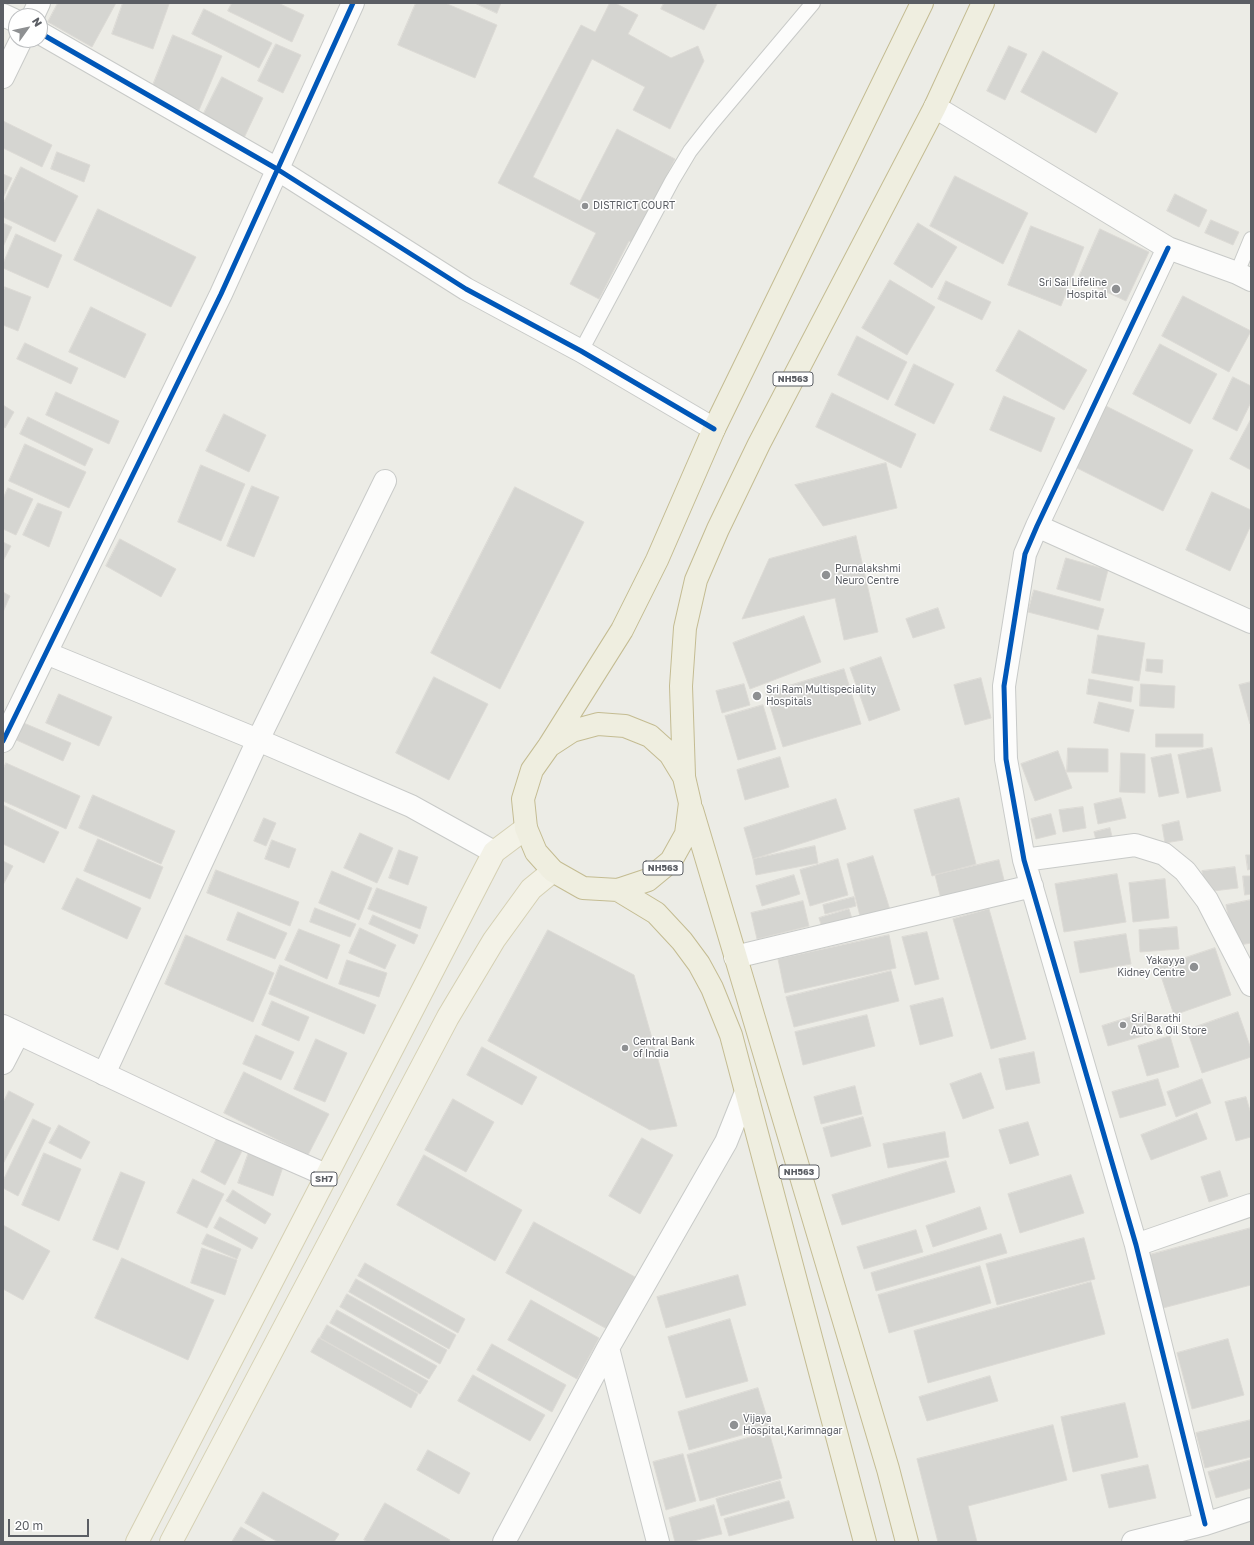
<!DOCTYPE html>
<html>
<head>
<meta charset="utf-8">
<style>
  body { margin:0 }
  #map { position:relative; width:1254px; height:1545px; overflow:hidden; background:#ecece6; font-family:"Golos Text",sans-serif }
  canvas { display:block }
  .frame { position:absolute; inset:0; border:4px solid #5b5e64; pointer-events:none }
  .north { position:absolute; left:8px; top:8px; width:40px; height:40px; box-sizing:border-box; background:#fff; border:1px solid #bdbfc1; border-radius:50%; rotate:57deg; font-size:11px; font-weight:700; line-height:16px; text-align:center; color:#5b5e64 }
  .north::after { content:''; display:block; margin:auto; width:14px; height:18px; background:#8e9092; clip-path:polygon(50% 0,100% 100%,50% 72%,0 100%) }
  .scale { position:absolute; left:8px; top:1519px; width:81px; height:18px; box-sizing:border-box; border:2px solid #5b5e64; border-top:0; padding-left:5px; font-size:12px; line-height:14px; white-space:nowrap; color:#5b5e64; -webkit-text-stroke:3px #fff; paint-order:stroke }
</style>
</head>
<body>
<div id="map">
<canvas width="1254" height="1545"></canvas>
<div class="frame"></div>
<div class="north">N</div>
<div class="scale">20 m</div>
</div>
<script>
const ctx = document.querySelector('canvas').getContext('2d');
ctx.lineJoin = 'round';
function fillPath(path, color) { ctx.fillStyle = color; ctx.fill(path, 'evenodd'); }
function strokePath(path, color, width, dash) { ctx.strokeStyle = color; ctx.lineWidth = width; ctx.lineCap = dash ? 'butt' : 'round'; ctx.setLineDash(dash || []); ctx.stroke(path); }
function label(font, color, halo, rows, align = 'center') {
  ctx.font = font + ' "Golos Text",sans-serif'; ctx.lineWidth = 3; ctx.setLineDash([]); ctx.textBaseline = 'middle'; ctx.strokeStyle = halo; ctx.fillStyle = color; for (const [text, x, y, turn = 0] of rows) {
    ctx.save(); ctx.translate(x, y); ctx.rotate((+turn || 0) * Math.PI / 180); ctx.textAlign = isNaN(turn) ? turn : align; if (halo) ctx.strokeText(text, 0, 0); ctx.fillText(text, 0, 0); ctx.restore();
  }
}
const building = new Path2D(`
  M58,3h58l-24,44 -44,-25z
  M123,3l46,1 -16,45 -41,-15z
  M232,3h46l26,12 -12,27 -64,-31z
  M416,3h29l52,22 -22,53 -77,-33z
  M475,3h26l-4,10z
  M610,3h5l23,12 -10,19 43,24 27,-12 6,15 -34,68 -37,-19 12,-23 -53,-28 -59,118 47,24 37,-72 58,30 -42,84 -4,-2 -30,58 -29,-15 26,-51 -98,-50 83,-158 14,7z
  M664,3h52l1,1 -13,26 -43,-21z
  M204,9l68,34 -13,25 -67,-34z
  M173,35l49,21 -23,54 -48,-20z
  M276,44l25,11 -18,38 -25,-12z
  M1009,46l18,8 -22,46 -18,-9z
  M1043,51l75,42 -22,40 -75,-41z
  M222,77l41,21 -20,42 -42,-21z
  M3,121l49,24 -10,22 -39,-19z
  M57,152l33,13 -6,17 -33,-13z
  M21,167l57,29 -23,46 -52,-25v-13z
  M3,174l9,4 -9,20z
  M955,176l73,37 -25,51 -73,-38z
  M1175,194l32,16 -8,17 -32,-16z
  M98,209l98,48 -25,50 -97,-47z
  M1211,220l28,12 -6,13 -28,-12z
  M3,223l9,4 -9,20z
  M918,223l39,24 -25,41 -38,-24z
  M1031,226l53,21 -23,59 -53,-21z
  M1100,229l49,23 -23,49 -48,-22z
  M16,234l46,21 -14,33 -45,-20v-4z
  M890,280l45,27 -28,48 -45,-27z
  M946,281l45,21 -9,18 -44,-21z
  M5,287l26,10 -13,34 -15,-6v-33z
  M1183,296l68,35 -22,41 -67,-36z
  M91,307l55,27 -21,44 -56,-26z
  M1019,330l68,40 -23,40 -68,-39z
  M857,336l50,26 -19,38 -50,-25z
  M25,343l53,25 -7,16 -54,-25z
  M1160,344l57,30 -27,50 -57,-30z
  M914,364l40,20 -20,40 -39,-19z
  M1233,377l18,9v16l-14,29 -24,-12z
  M56,392l63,29 -10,23 -63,-29z
  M832,393l84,41 -15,34 -85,-41z
  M1004,396l51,22 -14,34 -51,-22z
  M3,405l11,7 -9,16 -2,-1z
  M1106,406l87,44 -30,61 -88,-44z
  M224,414l42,21 -17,37 -43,-21z
  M28,417l65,32 -8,17 -65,-32z
  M1251,419v51l-21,-11z
  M25,444l61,28 -17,36 -60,-27z
  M886,463l11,45 -74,18 -28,-41z
  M201,465l44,19 -24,57 -43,-19z
  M252,486l27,11 -25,60 -27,-11z
  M515,487l69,35 -84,167 -69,-36z
  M8,488l25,11 -17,36 -13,-6v-30z
  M1212,492l39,18v15l-21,46 -44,-21z
  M38,503l24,9 -13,35 -26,-12z
  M856,536l22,96 -34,8 -9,-42 -93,21 27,-60z
  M120,539l56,30 -15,28 -55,-31z
  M3,542l8,4 -8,15z
  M1066,558l42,12 -8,31 -43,-12z
  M1034,590l70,19 -6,21 -70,-18z
  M3,592l7,4 -7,16z
  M938,608l7,20 -32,10 -7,-19z
  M804,616l17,46 -71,27 -17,-46z
  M1098,635l47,8 -6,38 -47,-8z
  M881,657l19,53 -31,11 -19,-53z
  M1147,659l16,1 -1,13 -16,-2z
  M844,669l17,55 -78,23 -17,-54z
  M434,677l54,27 -39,76 -53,-27z
  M981,678l10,40 -26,7 -11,-40z
  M1089,679l44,8 -2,15 -44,-8z
  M1251,682v41l-1,1 -11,-39z
  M744,684l6,21 -28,8 -6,-22z
  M1141,684l34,2 -1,22 -34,-2z
  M59,694l53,23 -13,29 -53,-23z
  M1099,702l35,8 -5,22 -35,-9z
  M763,705l13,44 -38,11 -13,-44z
  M19,721l52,22 -8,18 -51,-23z
  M1156,734h47v13h-47z
  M1068,748l40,1v23h-41z
  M1212,748l9,43 -34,7 -9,-43z
  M1058,751l14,37 -37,13 -14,-37z
  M1121,753l24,1v39l-25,-1z
  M1171,754l8,39 -20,4 -8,-39z
  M780,757l9,30 -44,13 -8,-30z
  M6,763l74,33 -14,33 -63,-28v-31z
  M93,795l82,36 -14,33 -82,-36z
  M959,798l17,66 -44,12 -18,-66z
  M1121,798l5,20 -28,6 -4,-20z
  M836,799l10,30 -93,30 -9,-31z
  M3,805l56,27 -15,31 -41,-19z
  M1083,807l3,21 -23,4 -4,-22z
  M1051,814l5,20 -20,5 -5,-20z
  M264,818l12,5 -10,23 -12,-5z
  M1179,821l4,19 -18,3 -3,-18z
  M1110,828l4,17 -16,3 -4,-16z
  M360,833l33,15 -16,35 -33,-15z
  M98,839l65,28 -13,32 -66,-28z
  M272,840l24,9 -7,19 -24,-9z
  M815,846l3,17 -62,12 -3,-16z
  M399,850l19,7 -10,28 -19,-7z
  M1246,855h5v14l-3,1z
  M873,856l18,57 -30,7 -14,-56z
  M838,859l10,36 -38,11 -10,-36z
  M999,860l6,24 -64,15 -6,-24z
  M3,861l10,5 -10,19z
  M1235,867l3,21 -33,4 -3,-21z
  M216,870l83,32 -9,24 -83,-33z
  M332,871l40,17 -13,32 -40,-17z
  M1117,874l9,48 -62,10 -9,-48z
  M794,875l6,19 -38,12 -6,-20z
  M1243,876h8v18l-6,1z
  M77,878l64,30 -14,31 -65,-30z
  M1165,879l4,39 -36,4 -4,-39z
  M377,888l50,19 -7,22 -52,-20z
  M854,897l2,9 -31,8 -2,-9z
  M1251,900v43l-17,3 -8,-41z
  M803,901l6,25 -52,13 -6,-26z
  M315,908l41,16 -6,13 -40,-15z
  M849,909l5,16 -30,9 -5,-16z
  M989,909l37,130 -35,10 -38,-130z
  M238,912l49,21 -12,26 -48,-19z
  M373,915l45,20 -4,9 -45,-20z
  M1177,927l2,22 -39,3 -1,-22z
  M360,928l36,17 -11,24 -36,-16z
  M299,929l41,16 -13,34 -42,-19z
  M548,930l86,45 43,151 -27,4 -162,-89z
  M927,932l12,47 -24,6 -13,-48z
  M1126,934l5,30 -51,9 -6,-31z
  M186,935l88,38 -21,49 -88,-38z
  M889,935l7,33 -111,25 -7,-34z
  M1215,948l16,47 -57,20 -16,-48z
  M347,960l40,13 -8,24 -40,-13z
  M280,965l96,40 -12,29 -95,-40z
  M891,971l8,30 -105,26 -8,-30z
  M943,998l10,38 -33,9 -10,-39z
  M272,1001l37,16 -10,24 -37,-16z
  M1146,1012l7,21 -45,13 -6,-20z
  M1238,1012l13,37v8l-49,16 -15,-43z
  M867,1015l8,31 -72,19 -8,-33z
  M256,1035l38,17 -13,28 -38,-16z
  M1170,1036l9,31 -32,9 -9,-30z
  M316,1039l31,14 -22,49 -31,-13z
  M482,1047l55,30 -15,28 -55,-30z
  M1034,1052l6,31 -34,7 -7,-31z
  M244,1072l85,42 -21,41 -84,-42z
  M981,1073l13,35 -31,11 -13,-35z
  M1158,1079l8,26 -46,13 -8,-26z
  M1202,1079l9,24 -35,14 -9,-25z
  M855,1086l7,28 -41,10 -7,-27z
  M9,1091l25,13 -31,60v-61z
  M1246,1097l5,17v23l-15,4 -11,-39z
  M453,1099l41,23 -28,50 -41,-22z
  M1197,1113l10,26 -56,21 -10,-25z
  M863,1117l8,29 -40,11 -8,-29z
  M33,1119l18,9 -33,68 -15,-8v-7z
  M1028,1122l11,33 -29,9 -11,-34z
  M59,1125l31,17 -9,17 -32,-16z
  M220,1132l25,13 -20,40 -24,-13z
  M945,1132l4,25 -61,11 -5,-24z
  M642,1138l31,17 -33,59 -31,-18z
  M250,1149l35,12 -12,35 -35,-13z
  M44,1153l37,16 -22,52 -37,-16z
  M424,1155l98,55 -27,51 -98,-56z
  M946,1161l9,31 -113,33 -10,-30z
  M1220,1171l8,25 -19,6 -8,-25z
  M121,1172l24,10 -27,68 -25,-10z
  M1071,1175l13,38 -64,20 -12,-39z
  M193,1179l31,15 -17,34 -30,-15z
  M233,1190l38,24 -6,10 -39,-23z
  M980,1207l7,22 -54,18 -7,-21z
  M220,1217l38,21 -6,11 -38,-21z
  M534,1222l101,55 -28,52 -101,-56z
  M3,1225l47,26 -27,49 -20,-11z
  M1251,1228v57l-88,23 -14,-53z
  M916,1230l7,22 -59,17 -7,-22z
  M207,1234l34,15 -4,10 -35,-15z
  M1001,1234l6,19 -131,38 -5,-18z
  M1084,1238l11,41 -98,26 -11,-41z
  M202,1248l35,12 -12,35 -34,-12z
  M122,1258l92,42 -26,60 -93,-42z
  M365,1263l100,56 -7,14 -100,-57z
  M980,1266l11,37 -102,30 -11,-38z
  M738,1275l8,30 -80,23 -9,-31z
  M356,1279l100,56 -7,14 -100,-57z
  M1091,1282l14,52 -177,49 -14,-52z
  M347,1294l100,56 -7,14 -100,-57z
  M531,1300l68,38 -22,41 -69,-39z
  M337,1310l100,56 -8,13 -99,-56z
  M730,1319l18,62 -62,17 -18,-61z
  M327,1325l101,56 -8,13 -100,-56z
  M319,1338l99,56 -7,14 -100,-56z
  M1228,1339l16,56 -52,14 -15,-56z
  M492,1344l74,41 -14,27 -75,-42z
  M473,1375l72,40 -15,26 -72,-40z
  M990,1376l8,25 -71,20 -8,-24z
  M758,1388l12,39 -81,23 -11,-38z
  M1125,1403l13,54 -65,15 -12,-55z
  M1251,1420v37l-46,11 -9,-35z
  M1053,1425l14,55 -99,26 9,36h-39l-21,-83z
  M769,1432l13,46 -82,23 -13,-46z
  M428,1450l42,23 -11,21 -42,-24z
  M683,1454l13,47 -30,9 -13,-48z
  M1251,1460v28l-35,10 -8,-26z
  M1148,1465l8,33 -47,10 -8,-33z
  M780,1481l5,17 -64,18 -5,-17z
  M263,1492l76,42 -5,8h-56l-33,-19z
  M789,1501l5,17 -65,18 -5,-17z
  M385,1503l65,37 -1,2h-81l-4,-2z
  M714,1505l8,29 -33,8h-14l-6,-24z
  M241,1527l26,15h-35z`);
const lane = new Path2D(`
  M1237,273l14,-34
  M581,351l91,-170 18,-30 22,-28 101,-120`);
const street = new Path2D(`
  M3,15l13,6
  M33,16l6,-13
  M40,33l237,136 189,120 115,62 133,78
  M3,77l18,-37
  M935,107l233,141 69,25 14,7
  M1168,248l-131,278 -12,28 -21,132 2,73 18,101 112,385 69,279
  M1037,526l214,96
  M46,653l212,87 153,66 83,46
  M3,741l218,-447 132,-291
  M1024,860l111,-15 29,9 21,17 22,29 44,85
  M735,957l297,-71
  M3,1063l15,-29
  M104,1074l154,-334 127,-259
  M1136,1245l115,-40
  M608,1348l50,194
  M504,1542l104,-194 118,-206 20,-50
  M1133,1542l72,-18 46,-15`);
const secondary = new Path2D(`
  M3,1026l218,103 105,46`);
const primary = new Path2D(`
  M137,1542l357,-690 32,-24
  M171,1542l277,-525 46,-77 37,-51 22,-18`);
const highway = new Path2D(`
  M549,746l23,-15 26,-7 27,2 25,10 20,18 14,23 6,26 -4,31 -15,27 -23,19 -30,10 -35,-2 -30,-17 -17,-19 -10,-24 -3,-29 9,-29 17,-24 73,-116 35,-70 57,-131 208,-426
  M684,775l-3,-89 4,-58 11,-48 22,-51 41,-85 176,-337 48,-104
  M692,810l196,659 19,73
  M618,890l38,23 26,28 17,23 13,24 19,47 134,507`);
const cycleway = new Path2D(`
  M40,33l237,136 189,120 115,62 133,78
  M1168,248l-131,278 -12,28 -21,132 2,73 18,101 112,385 69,279
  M3,741l218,-447 132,-291`);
const markers = [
  [585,206,4,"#8e9092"],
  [1116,289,5,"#8e9092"],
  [826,575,5,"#8e9092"],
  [757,696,5,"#8e9092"],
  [1194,967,5,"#8e9092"],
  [1123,1025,4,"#8e9092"],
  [625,1048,4,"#8e9092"],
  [734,1425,5,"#8e9092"]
];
const shields = [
  [793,379,40],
  [663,868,40],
  [799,1172,40],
  [324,1179,26]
];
const shieldNames = [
  ["NH563",793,379],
  ["NH563",663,868],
  ["NH563",799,1172],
  ["SH7",324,1179]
];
const poiNames = [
  ["DISTRICT COURT",593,206],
  ["Sri Sai Lifeline",1107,283,"right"],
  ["Hospital",1107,295,"right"],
  ["Purnalakshmi",835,569],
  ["Neuro Centre",835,581],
  ["Sri Ram Multispeciality",766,690],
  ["Hospitals",766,702],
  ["Yakayya",1185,961,"right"],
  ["Kidney Centre",1185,973,"right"],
  ["Sri Barathi",1131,1019],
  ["Auto & Oil Store",1131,1031],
  ["Central Bank",633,1042],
  ["of India",633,1054],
  ["Vijaya",743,1419],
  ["Hospital,Karimnagar",743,1431]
];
fillPath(building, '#d5d5d1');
strokePath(building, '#dcdad5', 1);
strokePath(lane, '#c8cac8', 16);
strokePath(street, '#c8cac8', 24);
strokePath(secondary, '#c9cac9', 24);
strokePath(primary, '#d5d0b3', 24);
strokePath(highway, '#c4bc92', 24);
strokePath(lane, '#fcfcfb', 14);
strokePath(street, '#fcfcfb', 22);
strokePath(secondary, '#fcfcfb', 22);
strokePath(primary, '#f3f2e7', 22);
strokePath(highway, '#efeee0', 22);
strokePath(cycleway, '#0057b8', 5);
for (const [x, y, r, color] of markers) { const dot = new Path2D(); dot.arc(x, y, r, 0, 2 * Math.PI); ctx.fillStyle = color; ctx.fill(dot); strokePath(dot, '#fff', 1.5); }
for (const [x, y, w] of shields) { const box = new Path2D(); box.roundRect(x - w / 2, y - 7, w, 14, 3); ctx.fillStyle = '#fff'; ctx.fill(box); strokePath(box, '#5b5e64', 1); }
label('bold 9px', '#5b5e64', null, shieldNames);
label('10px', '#5b5e64', '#fff', poiNames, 'left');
</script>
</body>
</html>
